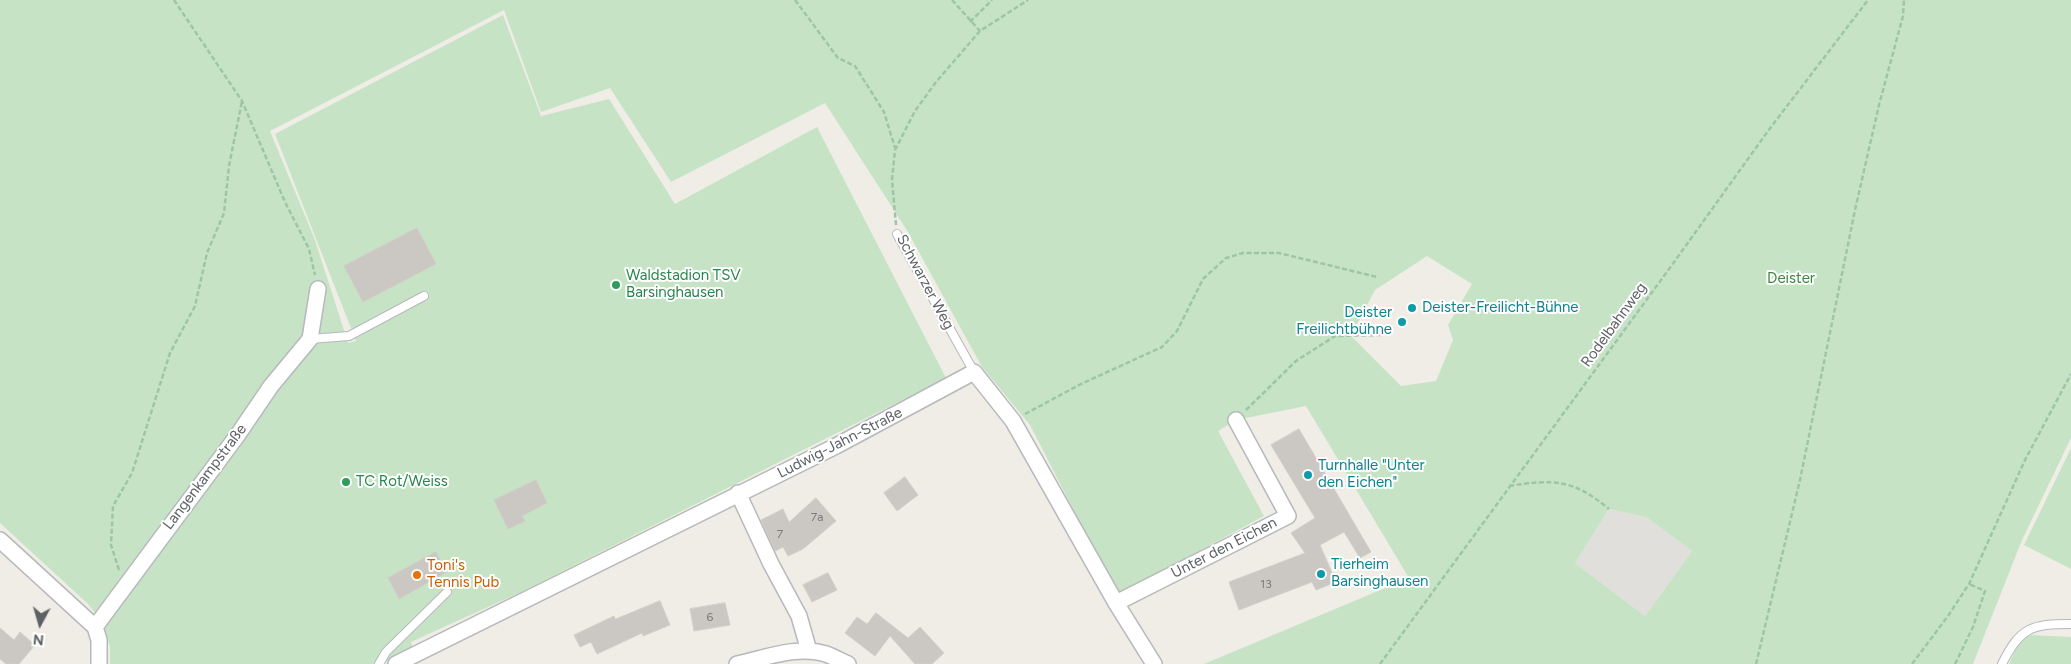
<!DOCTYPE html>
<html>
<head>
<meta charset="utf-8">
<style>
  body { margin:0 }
  #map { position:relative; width:2071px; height:664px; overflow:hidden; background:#efede6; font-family:Figtree,sans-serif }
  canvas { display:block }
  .north { position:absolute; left:15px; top:599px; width:50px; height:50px; -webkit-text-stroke:4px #fff; paint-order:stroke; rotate:186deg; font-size:14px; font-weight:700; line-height:20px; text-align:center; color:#5e6165 }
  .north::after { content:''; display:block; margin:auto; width:18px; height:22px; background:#5e6165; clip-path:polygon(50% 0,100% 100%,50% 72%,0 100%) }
</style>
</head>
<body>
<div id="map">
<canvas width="2071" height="664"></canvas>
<div class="north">N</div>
</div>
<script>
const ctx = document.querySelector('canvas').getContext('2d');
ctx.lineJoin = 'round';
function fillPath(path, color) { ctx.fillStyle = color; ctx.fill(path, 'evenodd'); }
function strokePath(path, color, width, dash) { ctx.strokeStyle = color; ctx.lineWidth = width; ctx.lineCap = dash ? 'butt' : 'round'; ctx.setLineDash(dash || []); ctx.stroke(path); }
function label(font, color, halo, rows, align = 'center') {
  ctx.font = font + ' Figtree,sans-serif'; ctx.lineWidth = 4; ctx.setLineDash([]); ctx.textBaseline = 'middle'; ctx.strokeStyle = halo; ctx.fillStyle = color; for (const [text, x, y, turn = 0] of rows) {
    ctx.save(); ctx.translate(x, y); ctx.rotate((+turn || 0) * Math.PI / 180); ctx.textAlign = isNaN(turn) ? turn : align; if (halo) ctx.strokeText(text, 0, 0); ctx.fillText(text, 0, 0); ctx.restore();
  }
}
const industrial = new Path2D(`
  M1609,509l37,8 46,34 -47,65 -70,-53z`);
const green = new Path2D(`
  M0,0h2071v438l-49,102 -49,124h-769l205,-86 -103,-172 -70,14 -18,11 46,85 -147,79 -87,-170 -48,-58 -74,-135 -83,-129 -154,79 -61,-94 -69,24 -37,-102 -234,121 45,109 33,103 8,-2 -81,-207 228,-119 38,101 68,-17 66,105 142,-77 129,251 -425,214 -110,50 2,6 -32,16h-271v-17l-9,-27 -13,-16 -88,-81zM1427,256l45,28 -24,41 5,15 -17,41 -35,5 -50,-50 24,-46zM1609,509l37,8 46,34 -47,65 -70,-53z
  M2071,448v121l-47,-24z
  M2028,635l43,2v27h-62l9,-20z`);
const building = new Path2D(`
  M417,228l19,36 -73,38 -19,-36z
  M1299,429l72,123 -11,6 -16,-26 -24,13 16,37 -20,8 -4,-8 -73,28 -10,-28 76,-29 -14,-20 24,-15 -44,-73z
  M905,477l13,18 -21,16 -13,-18z
  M536,480l11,23 -25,13 3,5 -17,8 -14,-29z
  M816,498l20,23 -33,28 -15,7 -5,-9 -8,4 -14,-31 22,-11 6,13z
  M436,552l11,20 -48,27 -11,-21z
  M828,573l9,17 -25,12 -9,-17z
  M660,601l10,24 -27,11 -1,-3 -45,21 -6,-12 -11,5 -6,-12 40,-19 1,3z
  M725,603l5,22 -36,6 -4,-22z
  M876,613l32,25 12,-11 24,26 -12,11h-17l-25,-28 -15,20 -30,-23 12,-16 10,7z
  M0,628l14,12 6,-8 15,13 -16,19h-13l-6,-5z`);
const path = new Path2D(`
  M174,0l68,101 43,101 24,47 6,26
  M795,0l43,58 17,8 29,46 11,36
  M952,0l28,31
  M970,22l22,-22
  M896,225l-4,-45 3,-30 20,-39 21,-29 44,-51 48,-31
  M1246,410l50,-49 39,-25 47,-1
  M1025,414l56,-30 81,-37 15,-16 26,-52 23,-21 17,-5h36l98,24
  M1509,486c45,-7 64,-7 100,23
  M119,570l-8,-25 2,-39 19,-33 38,-120 25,-47 12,-53 17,-40 5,-47 13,-65
  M1380,664l292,-399 96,-134 100,-131
  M1756,664l44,-184 55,-270 24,-105 24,-89 1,-16
  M1912,664l36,-48 21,-32 56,-124 46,-86
  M1955,664l18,-37 12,-36 -16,-7`);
const lane = new Path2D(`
  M897,234l77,138
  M310,339l39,-3 75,-40
  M379,664l7,-12 61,-60
  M2002,664c18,-37 30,-40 69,-40`);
const street = new Path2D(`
  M738,493l33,71 28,52 10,35
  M0,540l95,87 4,13v24
  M1116,603l172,-87 -52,-96
  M95,627l142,-191 34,-50 39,-47 8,-50
  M396,664l440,-218 138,-74 39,49 103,182 38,61
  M737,664c28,-6 61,-19 89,-10 8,3 15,7 22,10`);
const markers = [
  [616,285,5,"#2e9e5b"],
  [1412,308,5,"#0f9aa8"],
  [1402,322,5,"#0f9aa8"],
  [1308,475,5,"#0f9aa8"],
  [346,482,5,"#2e9e5b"],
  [1321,574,5,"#0f9aa8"],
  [417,575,5,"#e8710a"]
];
const numberNames = [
  ["7a",817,517],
  ["7",780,534],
  ["13",1266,584],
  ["6",710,617]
];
const leisureNames = [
  ["Waldstadion TSV",626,276],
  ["Barsinghausen",626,293],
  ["TC Rot/Weiss",356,482]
];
const parkNames = [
  ["Deister",1791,279]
];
const streetNames = [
  ["Schwarzer Weg",925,282,62],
  ["Rodelbahnweg",1614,325,-54],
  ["Ludwig-Jahn-Straße",840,443,-27],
  ["Langenkampstraße",205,477,-53],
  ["Unter den Eichen",1224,548,-27]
];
const cultureNames = [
  ["Deister-Freilicht-Bühne",1422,308],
  ["Deister",1392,313,"right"],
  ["Freilichtbühne",1392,330,"right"],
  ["Turnhalle \"Unter",1318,466],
  ["den Eichen\"",1318,483],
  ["Tierheim",1331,565],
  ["Barsinghausen",1331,582]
];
const foodNames = [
  ["Toni's",427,566],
  ["Tennis Pub",427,583]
];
fillPath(industrial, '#e1dfdb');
fillPath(green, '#c6e4c5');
fillPath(building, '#cbc8c3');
strokePath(building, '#d3cfc5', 1);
strokePath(lane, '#b6b8bc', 10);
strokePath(street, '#b6b8bc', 18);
strokePath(path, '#9ec5a9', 2.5, [5, 2.5]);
strokePath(lane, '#fff', 8);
strokePath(street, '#fff', 15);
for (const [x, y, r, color] of markers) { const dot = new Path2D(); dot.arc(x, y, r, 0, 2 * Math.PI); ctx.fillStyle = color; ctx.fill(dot); strokePath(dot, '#fff', 2); }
label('12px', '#797b7c', null, numberNames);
label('15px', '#27864d', '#fff', leisureNames, 'left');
label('15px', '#3e8540', '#fff', parkNames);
label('15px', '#5e6165', '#fff', streetNames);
label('15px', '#0d838f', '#fff', cultureNames, 'left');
label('15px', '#c56008', '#fff', foodNames, 'left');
</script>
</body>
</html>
